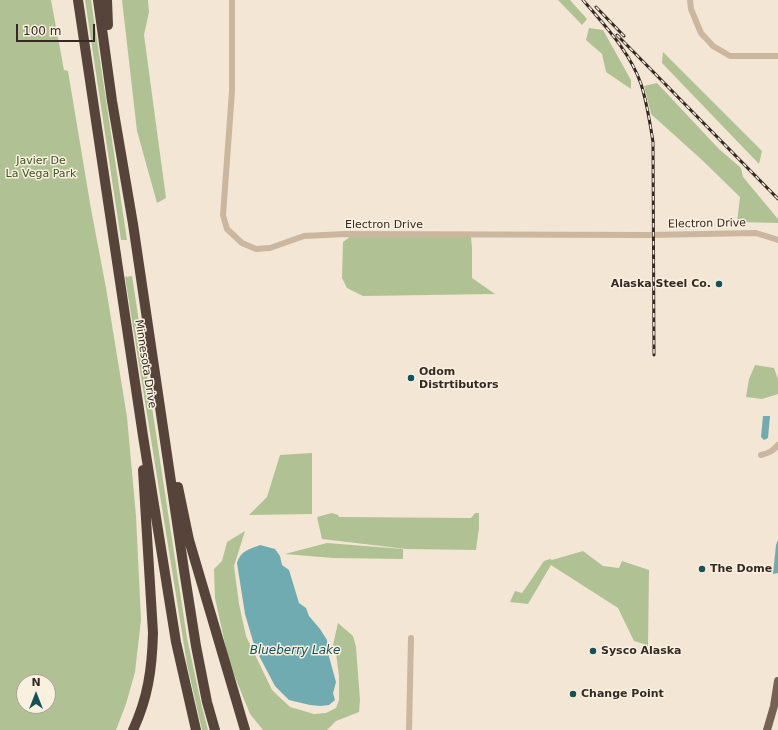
<!DOCTYPE html>
<html>
<head>
<meta charset="utf-8">
<style>
  body { margin:0 }
  #map { position:relative; width:778px; height:730px; overflow:hidden; background:#f3e6d4; font-family:"DejaVu Sans",sans-serif }
  canvas { display:block }
  .north { position:absolute; left:16px; top:674px; width:40px; height:40px; box-sizing:border-box; background:#faf0e0; border:1px solid #aba194; border-radius:50%; rotate:0deg; font-size:11px; font-weight:700; line-height:16px; text-align:center; color:#342a23 }
  .north::after { content:''; display:block; margin:auto; width:14px; height:18px; background:#165058; clip-path:polygon(50% 0,100% 100%,50% 72%,0 100%) }
  .scale { position:absolute; left:16px; top:24px; width:79px; height:18px; box-sizing:border-box; border:2px solid #342a23; border-top:0; padding-left:5px; font-size:12px; line-height:14px; white-space:nowrap; color:#342a23; -webkit-text-stroke:3px #faf0e0; paint-order:stroke }
</style>
</head>
<body>
<div id="map">
<canvas width="778" height="730"></canvas>
<div class="north">N</div>
<div class="scale">100 m</div>
</div>
<script>
const ctx = document.querySelector('canvas').getContext('2d');
ctx.lineJoin = 'round';
function fillPath(path, color) { ctx.fillStyle = color; ctx.fill(path, 'evenodd'); }
function strokePath(path, color, width, dash) { ctx.strokeStyle = color; ctx.lineWidth = width; ctx.lineCap = dash ? 'butt' : 'round'; ctx.setLineDash(dash || []); ctx.stroke(path); }
function label(font, color, halo, rows, align = 'center') {
  ctx.font = font + ' "DejaVu Sans",sans-serif'; ctx.lineWidth = 3; ctx.setLineDash([]); ctx.textBaseline = 'middle'; ctx.strokeStyle = halo; ctx.fillStyle = color; for (const [text, x, y, turn = 0] of rows) {
    ctx.save(); ctx.translate(x, y); ctx.rotate((+turn || 0) * Math.PI / 180); ctx.textAlign = isNaN(turn) ? turn : align; if (halo) ctx.strokeText(text, 0, 0); ctx.fillText(text, 0, 0); ctx.restore();
  }
}
const green = new Path2D(`
  M0,0h51l13,70 4,1 23,138 15,79 21,129 9,99 5,104 -6,52 -9,32 -10,26h-116zM24,682h24v24h-24z
  M85,0h6l36,240h-6z
  M122,0h26l1,12 -5,23 22,163 -9,5 -20,-72z
  M558,0h12l17,19 -5,6z
  M589,28l14,2 28,50v9l-25,-17 -4,-18 -16,-14z
  M663,52l99,99 -3,13 -97,-101z
  M657,83l62,66 22,19 2,9 35,42v4l-41,-1 3,-25 -38,-37 -51,-46 -7,-28z
  M351,236l120,1 1,11v30l23,16 -132,2 -16,-8 -5,-10 1,-36z
  M132,276l55,362 14,65 7,27h-6l-15,-66 -62,-387z
  M755,365l19,3 4,11v15l-16,5 -16,-2 3,-18z
  M312,453v61l-63,1 18,-18 13,-42z
  M332,513l6,2 1,2 132,1 4,-5h4v15l-3,22 -70,-1 -84,-10 -5,-22z
  M245,531l-11,35 5,38 7,32 26,54 18,17 24,7 12,-1 10,-5 3,-8v-24l-3,-23 -3,-8 5,-22 15,13 3,11 4,53 -1,12 -23,9 -9,9h-64l-13,-16 -21,-52 -14,-64 -1,-29 8,-8 5,-19z
  M327,543l76,6v10l-70,-1 -48,-4z
  M583,551l20,15 16,2 3,-7 27,9 -1,78 -4,-4 -10,-3 -16,-33 -67,-43 -23,39 -18,-2 5,-11 7,2 22,-32 6,-2 2,1z`);
const water = new Path2D(`
  M763,416h7l-2,22 -4,2 -3,-3z
  M778,540v33l-5,1 3,-29z
  M260,545l15,4 5,7 2,9 7,5 10,33 7,5 3,8 11,13 7,11 1,13 8,29 -3,11 2,7 -6,5 -9,1 -10,-1 -21,-5 -14,-14 -20,-38 -10,-34 -8,-51c3,-12 13,-14 23,-18z`);
const minor = new Path2D(`
  M232,0v91l-9,124 4,14 15,14 14,6 14,-1 34,-12 41,-2 304,1 107,-2 22,7
  M690,0l1,9 10,24 12,13 17,10h48
  M761,455c8,-2 12,-4 17,-10
  M409,730l2,-92`);
const major = new Path2D(`
  M767,730l7,-24 4,-25`);
const highway = new Path2D(`
  M78,0l65,436 33,206 20,88
  M98,0l14,101 21,123 51,346 12,76 11,56 8,28
  M107,0l1,25
  M178,487l11,53 56,190
  M133,730c15,-32 19,-61 20,-97l-10,-163`);
const rail = new Path2D(`
  M583,0c22,26 47,52 58,84 6,19 9,39 12,58l1,213
  M596,7l28,29
  M617,35l161,164`);
const markers = [
  [719,284,4,"#165058"],
  [411,378,4,"#165058"],
  [702,569,4,"#165058"],
  [593,651,4,"#165058"],
  [573,694,4,"#165058"]
];
const parkNames = [
  ["Javier De",41,161],
  ["La Vega Park",41,174]
];
const streetNames = [
  ["Electron Drive",707,224,-1],
  ["Electron Drive",384,225],
  ["Minnesota Drive",145,364,81]
];
const poiNames = [
  ["Alaska Steel Co.",711,284,"right"],
  ["Odom",419,372],
  ["Distrtibutors",419,385],
  ["The Dome",710,569],
  ["Sysco Alaska",601,651],
  ["Change Point",581,694]
];
const waterNames = [
  ["Blueberry Lake",295,651]
];
fillPath(green, '#b0c293');
fillPath(water, '#71abb2');
strokePath(minor, '#cbb69f', 6);
strokePath(major, '#776153', 8);
strokePath(highway, '#56443a', 10);
strokePath(rail, '#342a23', 3);
strokePath(rail, '#faf0e0', 1.5, [4.5]);
for (const [x, y, r, color] of markers) { const dot = new Path2D(); dot.arc(x, y, r, 0, 2 * Math.PI); ctx.fillStyle = color; ctx.fill(dot); strokePath(dot, '#faf0e0', 1.5); }
label('11px', '#405425', '#faf0e0', parkNames);
label('11px', '#342a23', '#faf0e0', streetNames);
label('bold 11px', '#342a23', '#faf0e0', poiNames, 'left');
label('italic 12px', '#165058', '#faf0e0', waterNames);
</script>
</body>
</html>
